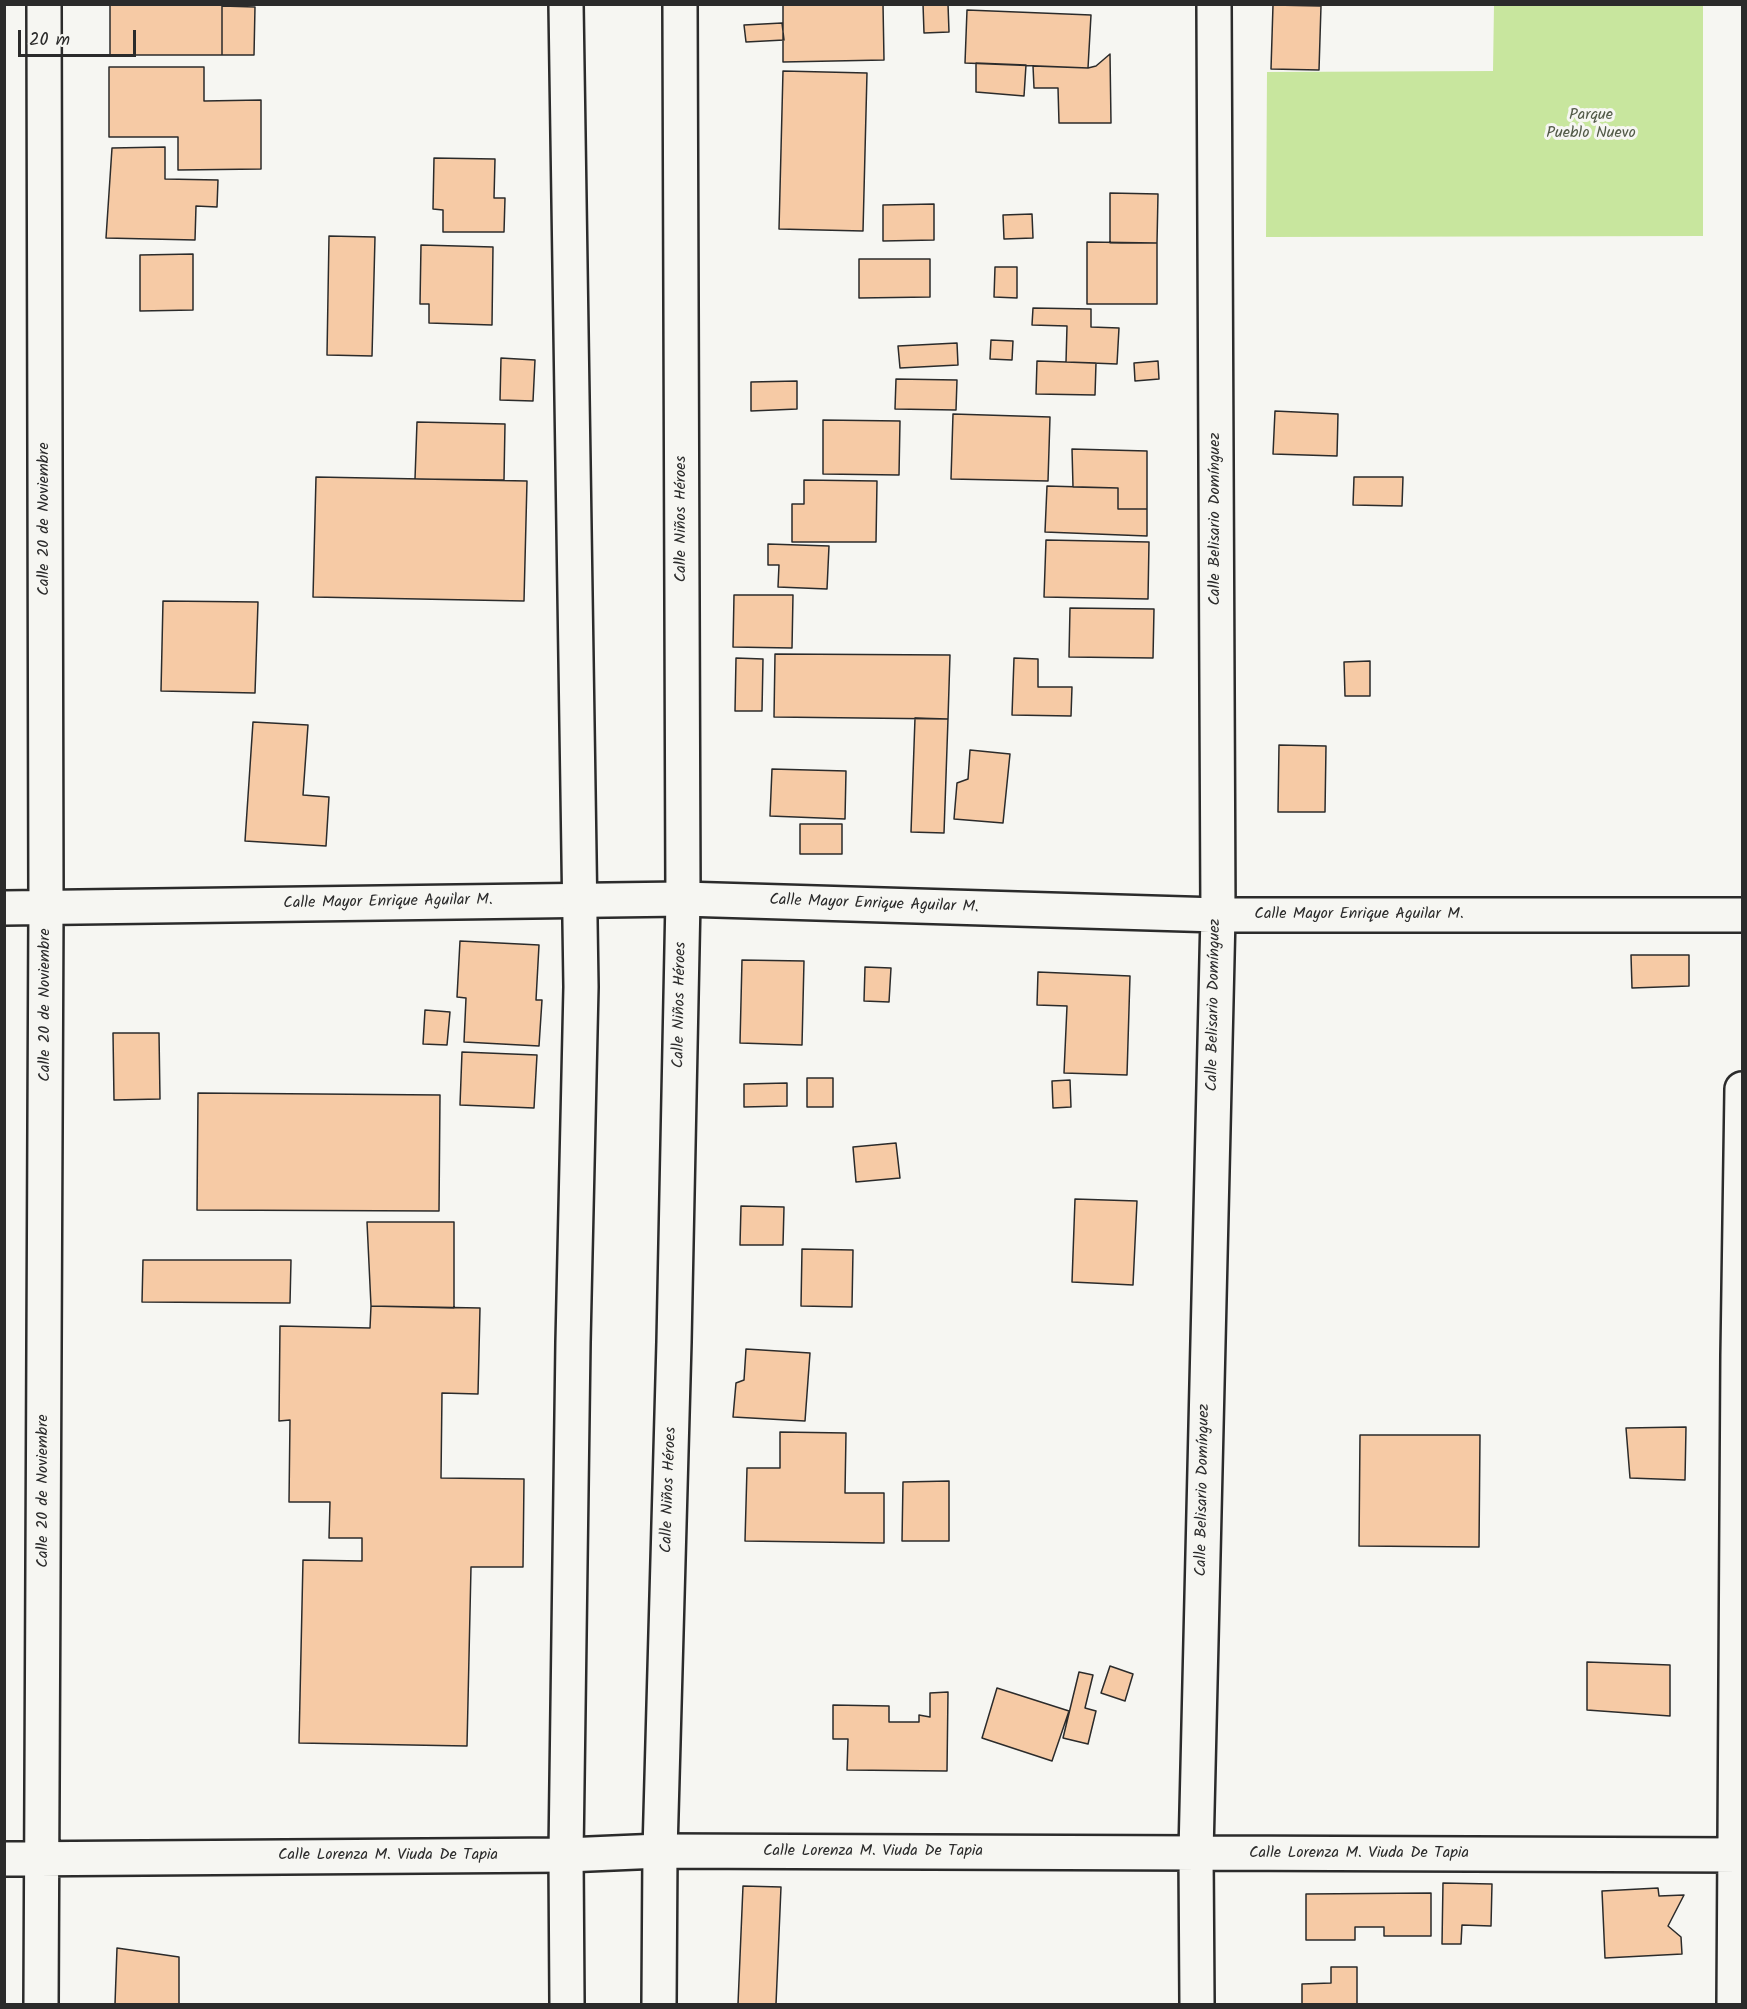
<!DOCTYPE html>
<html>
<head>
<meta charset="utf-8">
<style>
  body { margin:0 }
  #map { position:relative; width:1747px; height:2009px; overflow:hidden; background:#f6f6f2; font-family:Kalam,sans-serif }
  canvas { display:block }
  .frame { position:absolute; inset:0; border:6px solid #2b2b2b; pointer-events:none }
  .scale { position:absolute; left:18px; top:30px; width:118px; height:27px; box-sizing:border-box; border:3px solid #2b2b2b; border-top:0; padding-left:8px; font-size:18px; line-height:21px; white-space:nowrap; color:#2b2b2b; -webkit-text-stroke:4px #f6f6f2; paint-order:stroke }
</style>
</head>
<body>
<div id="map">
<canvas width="1747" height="2009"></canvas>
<div class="frame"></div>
<div class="scale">20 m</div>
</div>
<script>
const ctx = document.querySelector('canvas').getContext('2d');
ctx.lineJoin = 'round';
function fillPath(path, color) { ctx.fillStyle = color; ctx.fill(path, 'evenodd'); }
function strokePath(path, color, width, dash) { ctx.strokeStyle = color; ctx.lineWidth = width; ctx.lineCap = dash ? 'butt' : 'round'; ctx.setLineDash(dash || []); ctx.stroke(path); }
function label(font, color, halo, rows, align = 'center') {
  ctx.font = font + ' Kalam,sans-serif'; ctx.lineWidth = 6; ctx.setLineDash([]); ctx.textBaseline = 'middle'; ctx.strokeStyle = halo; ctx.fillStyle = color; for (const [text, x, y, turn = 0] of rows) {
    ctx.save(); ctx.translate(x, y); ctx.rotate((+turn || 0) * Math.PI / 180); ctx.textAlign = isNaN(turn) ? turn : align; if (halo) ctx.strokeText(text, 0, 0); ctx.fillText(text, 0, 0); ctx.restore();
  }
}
const green = new Path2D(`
  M1494,5h209v231l-437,1 1,-165 226,-1z`);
const building = new Path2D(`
  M110,4h112v51h-112z
  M783,4h100l1,56 -101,2z
  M923,4h25l1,28 -25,1z
  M1273,5l48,1 -2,64 -48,-1z
  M222,6l33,1 -1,48h-32z
  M967,10l124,5 -3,53 -123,-5z
  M782,23l2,17 -38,2 -2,-17z
  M1110,54l1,69h-52l-1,-35h-24l-1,-22 55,2 8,-2z
  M976,63l50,2 -2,31 -48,-4z
  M109,67h95v34l57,-1v69l-83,1v-33h-69z
  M783,71l84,2 -4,158 -84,-2z
  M165,147v32l53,1 -1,27 -21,-1 -1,34 -89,-2 6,-90z
  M434,158l61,1 -1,39h11l-1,34h-61v-22l-10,-1z
  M1110,193l48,1 -1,49h-47z
  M934,204v36l-51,1v-36z
  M1032,214l1,24 -29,1 -1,-24z
  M329,236l46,1 -3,119 -45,-1z
  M1087,242l70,1v61h-70z
  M421,245l72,2 -1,78 -63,-2v-19h-9z
  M193,254v56l-53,1v-56z
  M859,259h71v38l-71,1z
  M995,267h22v31l-23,-1z
  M1033,308l58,1v18l28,1 -2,36 -51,-2 1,-36 -35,-1z
  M991,340l22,1 -1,19 -22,-1z
  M957,343l1,22 -58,3 -2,-22z
  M501,358l34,2 -2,41 -33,-1z
  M1037,361l59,2 -1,32 -59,-1z
  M1158,361l1,18 -24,2 -1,-18z
  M896,379l61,1 -1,30 -61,-1z
  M797,381v28l-46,2v-29z
  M1275,411l63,3 -1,42 -64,-2z
  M953,414l97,3 -2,64 -97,-2z
  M823,420l77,1 -1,54 -76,-1z
  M417,422l88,2 -1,56 -89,-1z
  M1072,449l75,2v58h-29v-21l-45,-1z
  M316,477l211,4 -3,120 -211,-4z
  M1354,477h49l-1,29 -49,-1z
  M804,480l73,1 -1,61h-84v-38h12z
  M1047,486l71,2v21h29v27l-102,-4z
  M1046,540l103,2 -1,57 -104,-2z
  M768,544l61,2 -2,43 -49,-2 1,-22h-11z
  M734,595h59l-1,53 -59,-1z
  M163,601l95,1 -3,91 -94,-2z
  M1070,608l84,1 -1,49 -84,-1z
  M775,654l175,1 -2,64 -174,-2z
  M736,658l27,1 -1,52h-27z
  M1014,658l24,1v28h34l-1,29 -59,-1z
  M1370,661v35h-25l-1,-34z
  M915,718l33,1 -4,114 -33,-1z
  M253,722l55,3 -5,70 26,2 -3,49 -81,-5z
  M1279,745l47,1 -1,66h-47z
  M970,750l40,4 -7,69 -49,-4 3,-36 11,-4z
  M772,769l74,2 -1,48 -75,-3z
  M800,824h42v30h-42z
  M460,941l79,4 -3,55h6l-3,46 -75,-4 2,-44 -9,-1z
  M1631,955h58v31l-57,2z
  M742,960l62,1 -2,84 -62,-2z
  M865,967l26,1 -2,34 -25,-1z
  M1038,972l92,4 -3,99 -63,-2 3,-67 -30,-1z
  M425,1010l25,2 -3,33 -24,-1z
  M113,1033h46l1,66 -46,1z
  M462,1052l75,3 -3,53 -74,-3z
  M807,1078h26v29h-26z
  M1070,1080l1,27 -18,1 -1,-27z
  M787,1083v23l-43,1v-23z
  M198,1093l242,2 -1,116 -242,-1z
  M896,1143l4,35 -44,4 -3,-35z
  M1075,1199l62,2 -4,84 -61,-3z
  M741,1206l43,1 -1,38h-43z
  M367,1222h87v86l-83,-2z
  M802,1249l51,1 -1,57 -51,-1z
  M143,1260h148l-1,43 -148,-1z
  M371,1306l109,2 -2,86 -36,-1 -1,85 83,1 -1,88h-52l-4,179 -168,-3 4,-183 59,1v-23h-33l1,-36h-41l1,-82 -11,1 1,-95 90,2z
  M746,1349l64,4 -5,68 -72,-4 3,-34 8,-3z
  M1686,1427l-1,53 -55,-2 -4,-50z
  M780,1432l66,1 -1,60h39v50l-139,-2 2,-73h33z
  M1360,1435h120l-1,112 -120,-1z
  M949,1481v60h-47l1,-59z
  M1587,1662l83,3v51l-83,-6z
  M1110,1666l23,8 -8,27 -24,-8z
  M1079,1672l14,3 -8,33 11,3 -8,33 -25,-6z
  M997,1688l72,23 -17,50 -70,-23z
  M948,1692l-1,79 -100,-1 1,-31h-15v-34l56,1v16h30v-7l11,2v-24z
  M1443,1883l49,1 -1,42 -29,-1 -1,19h-19z
  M743,1886l38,1 -5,117h-38z
  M1658,1888l1,8 25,-1 -16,31 13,11 1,17 -77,4 -3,-67z
  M1431,1893v43h-47v-9h-29v13h-49v-46z
  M117,1948l62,9v47h-64z
  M1331,1967h26v37h-55v-20l29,-1z`);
const minor = new Path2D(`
  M4,908l679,-9 535,16h524
  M4,1859l562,-4 94,-4 1082,4
  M41,2004l5,-1097 -2,-903
  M1197,2004l-1,-151 22,-938 -4,-911
  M1734,2004l4,-649 4,-266`);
const tertiary = new Path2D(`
  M566,4l15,983 -8,355 -7,513 1,149
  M659,2004l1,-153 14,-509 9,-443 -3,-895`);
const parkNames = [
  ["Parque",1591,116],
  ["Pueblo Nuevo",1591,134]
];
const streetNames = [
  ["Calle 20 de Noviembre",45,519,-90],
  ["Calle Niños Héroes",682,519,-90],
  ["Calle Belisario Domínguez",1216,519,-90],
  ["Calle Mayor Enrique Aguilar M.",388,903,-1],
  ["Calle Mayor Enrique Aguilar M.",874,905,2],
  ["Calle Mayor Enrique Aguilar M.",1359,915],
  ["Calle 20 de Noviembre",46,1005,-90],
  ["Calle Niños Héroes",681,1005,-89],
  ["Calle Belisario Domínguez",1215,1005,-89],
  ["Calle Niños Héroes",670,1490,-88],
  ["Calle Belisario Domínguez",1204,1490,-89],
  ["Calle 20 de Noviembre",44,1491,-90],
  ["Calle Lorenza M. Viuda De Tapia",873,1852],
  ["Calle Lorenza M. Viuda De Tapia",1359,1854],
  ["Calle Lorenza M. Viuda De Tapia",388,1856]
];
fillPath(green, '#c8e69e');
fillPath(building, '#f6caa5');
strokePath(building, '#2b2b2b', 1.5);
strokePath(minor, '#2b2b2b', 38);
strokePath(tertiary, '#2b2b2b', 38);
strokePath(minor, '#f6f6f2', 33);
strokePath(tertiary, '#f6f6f2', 33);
label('16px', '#525a48', '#f6f6f2', parkNames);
label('16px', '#2b2b2b', '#f6f6f2', streetNames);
</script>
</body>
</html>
